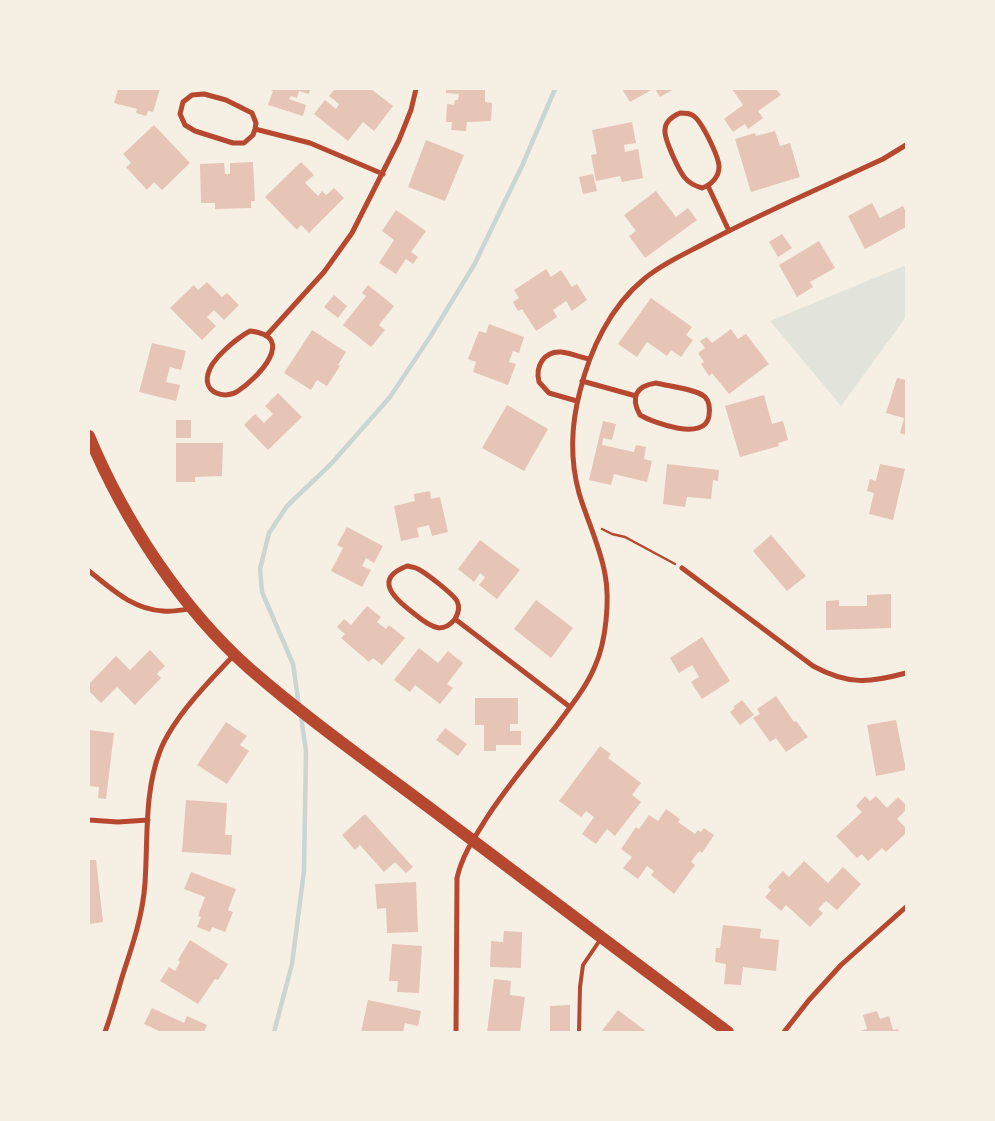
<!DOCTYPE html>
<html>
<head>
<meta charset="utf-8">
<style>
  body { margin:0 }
  #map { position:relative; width:995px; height:1121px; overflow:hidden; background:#f6efe4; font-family:"Work Sans",sans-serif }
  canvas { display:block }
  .frame { position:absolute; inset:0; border:90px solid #f6efe4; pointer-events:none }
</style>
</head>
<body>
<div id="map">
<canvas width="995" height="1121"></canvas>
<div class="frame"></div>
</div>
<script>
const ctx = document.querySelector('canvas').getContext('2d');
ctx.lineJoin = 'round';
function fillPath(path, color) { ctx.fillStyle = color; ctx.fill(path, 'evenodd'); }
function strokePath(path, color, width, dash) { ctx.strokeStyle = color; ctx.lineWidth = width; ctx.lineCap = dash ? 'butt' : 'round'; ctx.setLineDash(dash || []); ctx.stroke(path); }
const green = new Path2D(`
  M906,265v52l-65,89 -71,-85z`);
const stream = new Path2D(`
  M299,706l-6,-42 -31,-72 -2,-23 9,-36 18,-27 44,-42 59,-67 40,-60 44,-72 48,-99 33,-77
  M274,1032l18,-68 12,-93 2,-120 -5,-35`);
const building = new Path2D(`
  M118,89h42l-7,23 -5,-1 -2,5 -10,-3 1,-4 -23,-6z
  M266,89h44l-1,5 -10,-3 -2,7 -6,-2 -2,3 17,6 -3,11 -35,-11 5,-14z
  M335,89h36l22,17 -19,25 -11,-9 -15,19 -34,-27 11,-14 11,9 3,-5 -10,-8z
  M446,89h39v13l7,1 -1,18 -24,1 -1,9 -15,-1 1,-8h-6l1,-18 7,1 1,-5h3l1,-6 -13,-1z
  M622,89h31l-23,13z
  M655,89h19l-14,8z
  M732,89h44l5,6 -23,16 5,7 -15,11 -3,-5 -12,8 -9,-13 19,-14z
  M632,122l4,21 -12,2 1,7 13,-3 5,29 -21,4 -2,-6 -24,5 -5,-26 6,-1 -5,-24z
  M154,125l36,38 -28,27 -8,-8 -7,8 -21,-23 5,-4 -8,-9z
  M775,131l5,15 10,-3 10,34 -49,15 -16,-53 20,-6 1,3z
  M426,140l38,15 -19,46 -37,-14z
  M253,162l2,39h-4v7l-36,1v-6h-14l-1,-39 24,-1 1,11h5v-11z
  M301,162l13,13 -9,8 13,13 4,-5 4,4 8,-7 10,10 -35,35 -8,-8 -4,5 -32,-33z
  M593,174l4,17 -14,3 -4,-17z
  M656,191l20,26 12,-9 9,12 -52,38 -16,-22 7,-5 -12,-16z
  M872,203l8,15 23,-12 3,6v15l-41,22 -17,-33z
  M396,210l30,21 -15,21 7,5 -5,7 -7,-5 -10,15 -17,-11 15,-23 -12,-9z
  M782,234l10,14 -14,9 -9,-15z
  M819,241l16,27 -25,14 3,5 -16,10 -18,-32z
  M546,269l5,8 10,-7 11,17 5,-3 10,16 -15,11 -6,-10 -13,9 4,7 -21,14 -14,-22 -4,2 -5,-9 6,-4 -5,-8z
  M207,282l15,15 5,-4 12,12 -15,15 -10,-10 -7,7 9,9 -14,14 -32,-32 24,-23 4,5z
  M368,285l26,21 -15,19 6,5 -14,17 -28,-22 23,-29 -4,-3z
  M334,295l13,11 -9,12 -14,-11z
  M651,298l41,29 -6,8 7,5 -12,17 -10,-7 -4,6 -20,-14 -10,15 -19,-13z
  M489,324l35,13 -5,16 -6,-2 -4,11 7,2 -8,21 -35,-13 3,-10 -8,-3 11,-28 7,2z
  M731,329l7,10 8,-5 23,30 -40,30 -17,-21 -3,3 -8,-12 3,-2 -6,-9 7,-5 -5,-7 7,-4 5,6z
  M312,330l34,22 -8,13 2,1 -13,20 -10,-6 -6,10 -27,-17z
  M152,343l34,8 -5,19 -11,-3 -4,15 14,3 -4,16 -37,-9z
  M897,378l9,2v55l-6,-2 4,-15 -18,-5z
  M278,393l24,24 -34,33 -24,-25 11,-11 9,9 9,-9 -8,-8z
  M764,395l8,29 11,-3 5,19 -10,3 1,3 -39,11 -15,-51z
  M507,405l41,24 -24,42 -42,-23z
  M176,420h15v18h-15z
  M603,421l13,3 -4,16 -9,-2 -1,7 32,7 2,-7 10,2 -2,12 8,2 -5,21 -33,-8 -3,11 -22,-5z
  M176,443h47l-1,33 -27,1v5h-19z
  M667,464l52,6 -1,11 -5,-1 -2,19 -24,-2 -2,10 -22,-3z
  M880,464l25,5 -12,51 -24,-6 5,-21 -7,-2 3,-12 6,2z
  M430,491l1,8 9,-2 8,35 -16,4 -3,-11 -12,3 2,9 -18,4 -7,-35 21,-5 -1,-7z
  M347,527l36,19 -9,17 -8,-5 -4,8 9,4 -9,17 -31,-16 12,-23 -6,-3z
  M771,535l35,41 -19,15 -34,-40z
  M480,540l40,30 -23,29 -18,-14 6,-8 -5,-4 -6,9 -16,-13z
  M891,594v34l-65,2v-29l13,-1v6h28v-11z
  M536,600l37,28 -22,30 -37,-29z
  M367,606l14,11 -4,5 9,7 3,-4 16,13 -23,27 -9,-7 -4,4 -28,-24 4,-4 -8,-7 7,-8 7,6z
  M702,637l28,44 -28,18 -11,-17 8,-5 -7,-12 -13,8 -9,-15z
  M419,648l19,15 10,-12 15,12 -16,21 6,4 -13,16 -25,-19 -5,7 -16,-12z
  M150,650l15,16 -8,8 4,4 -26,27 -18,-18 -16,16 -12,-12v-7l27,-28 14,14z
  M776,696l18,26 2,-1 12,16 -22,15 -10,-14 -6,4 -17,-24 7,-4 -3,-5z
  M475,698h43v26h-8v7h11v14h-25v6h-12v-26h-9z
  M742,700l12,15 -14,10 -10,-13 5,-4 -2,-1z
  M896,720l10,50 -30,6 -9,-51z
  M226,722l21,14 -7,9 9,6 -22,33 -30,-19z
  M445,728l22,16 -9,12 -22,-16z
  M89,730l25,3 -8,66 -8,-1 1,-11 -10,-1z
  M600,746l11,8 -3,4 33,25 -9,12 9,7 -26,34 -8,-7 -11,15 -14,-10 12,-17 -8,-6 -5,6 -22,-16z
  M865,796l5,5 6,-5 11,12 11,-11 8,8v5l-9,9 9,9v5l-20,19 -4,-4 -14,13 -6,-7 -5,4 -21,-22 26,-24 -6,-6z
  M186,800l41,3 -2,32h7l-1,20 -49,-3z
  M666,809l14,10 -2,3 17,12 3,-4 3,2 3,-4 10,7 -12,18 -3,-2 -8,11 4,3 -21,29 -23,-19 3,-4 -7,-5 -9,13 -15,-11 9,-11 -11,-8 15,-22 3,2 10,-14 9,6z
  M365,814l48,53 -7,6 -11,-11 -11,10 -24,-27 -5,5 -13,-15z
  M89,860h7l7,62 -14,2z
  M804,861l24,22 15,-16 18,17 -24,26 -11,-9 -8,8 5,4 -13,14 -24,-22 -5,6 -16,-14 6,-7 -3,-3 15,-16 6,6z
  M191,872l45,17 -8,21 5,2 -8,20 -13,-5 -2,5 -13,-5 4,-10 -3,-1 7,-19 -21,-8z
  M416,882l2,50 -31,1 -1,-25 -9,1 -2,-25z
  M723,925l38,4 -1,9 19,2 -3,31 -33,-4 -2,18 -17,-1 2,-20 -11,-2 1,-14h4z
  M504,931l18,1 -1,36 -31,-1 1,-26 12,1z
  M190,940l38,24 -10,16 -3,-1 -17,25 -38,-23 9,-14 6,4 5,-9 -2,-2z
  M392,944l30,2 -3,47 -22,-1 1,-11h-9z
  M494,979l17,2 -1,14 15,2 -5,35h-33z
  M368,1000l53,11 -3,15 -13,-3 -2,9h-42z
  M570,1005v27h-20v-26z
  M152,1008l32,15 3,-7 20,9 -3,7h-46l1,-1 -15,-7z
  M618,1010l29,22h-46z
  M877,1011l3,8 9,-3 4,14 5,-1 1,3h-43l11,-3 -4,-14z`);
const path = new Path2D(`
  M602,529l10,5 13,3 50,27`);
const service = new Path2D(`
  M579,1032l1,-45 3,-22 17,-25`);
const minor = new Path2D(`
  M204,94l22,6 26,13 4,10 -1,6 -2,6 -9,8h-11l-38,-12 -10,-6 -5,-11 3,-12 9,-7z
  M680,113c3,0 9,0 12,2 9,4 27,42 27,52 0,10 -8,18 -17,21 -7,-2 -12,-4 -17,-10 -6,-7 -21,-39 -20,-48 0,-9 8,-14 15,-17z
  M255,129l55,14 73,31
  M708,186l21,45
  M250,331c48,5 8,47 -12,60 -13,9 -35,2 -30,-17 3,-15 29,-36 42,-43z
  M266,336l58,-64 28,-39 47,-93 12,-30 5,-21
  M582,381l54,15
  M656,383c12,3 41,6 49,14 5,5 5,12 4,19 -4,26 -55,7 -69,-1 -10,-18 -4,-29 16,-32z
  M577,401l-28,-8 -10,-11c-4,-16 5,-31 22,-30 9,1 19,5 28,7
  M407,566c4,1 8,1 11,3 8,4 35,25 39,32 3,6 1,13 -2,18 -4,5 -10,9 -16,9 -11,-2 -19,-10 -27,-16 -18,-14 -39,-33 -5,-46z
  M682,568l131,98c35,19 56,17 93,7
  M89,571c23,18 43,38 74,40 9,1 18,-1 27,-2
  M455,619l115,88
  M89,820l29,2 30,-2
  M105,1032c7,-19 12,-38 18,-58 10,-30 20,-60 22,-91 3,-43 -1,-91 15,-132 13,-33 49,-70 74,-96
  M456,1032l1,-154c5,-22 17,-40 29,-59 21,-33 47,-63 71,-94 13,-18 29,-37 38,-59 11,-24 15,-66 10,-92 -5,-28 -18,-54 -26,-81 -9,-33 -8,-68 1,-102 10,-41 30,-84 64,-112 19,-16 43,-26 65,-38 57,-30 116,-55 174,-82l23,-14
  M784,1032l25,-32 32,-35 65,-58`);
const primary = new Path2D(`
  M89,436c35,84 92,172 161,233 62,54 131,102 197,152 94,71 187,141 281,211`);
fillPath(green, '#e2e4dc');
strokePath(stream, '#c9d6d2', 4.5);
fillPath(building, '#e6c5b7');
strokePath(path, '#b5482f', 2.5);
strokePath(service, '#b5482f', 4);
strokePath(minor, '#b5482f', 5);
strokePath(primary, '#b5482f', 12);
</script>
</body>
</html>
